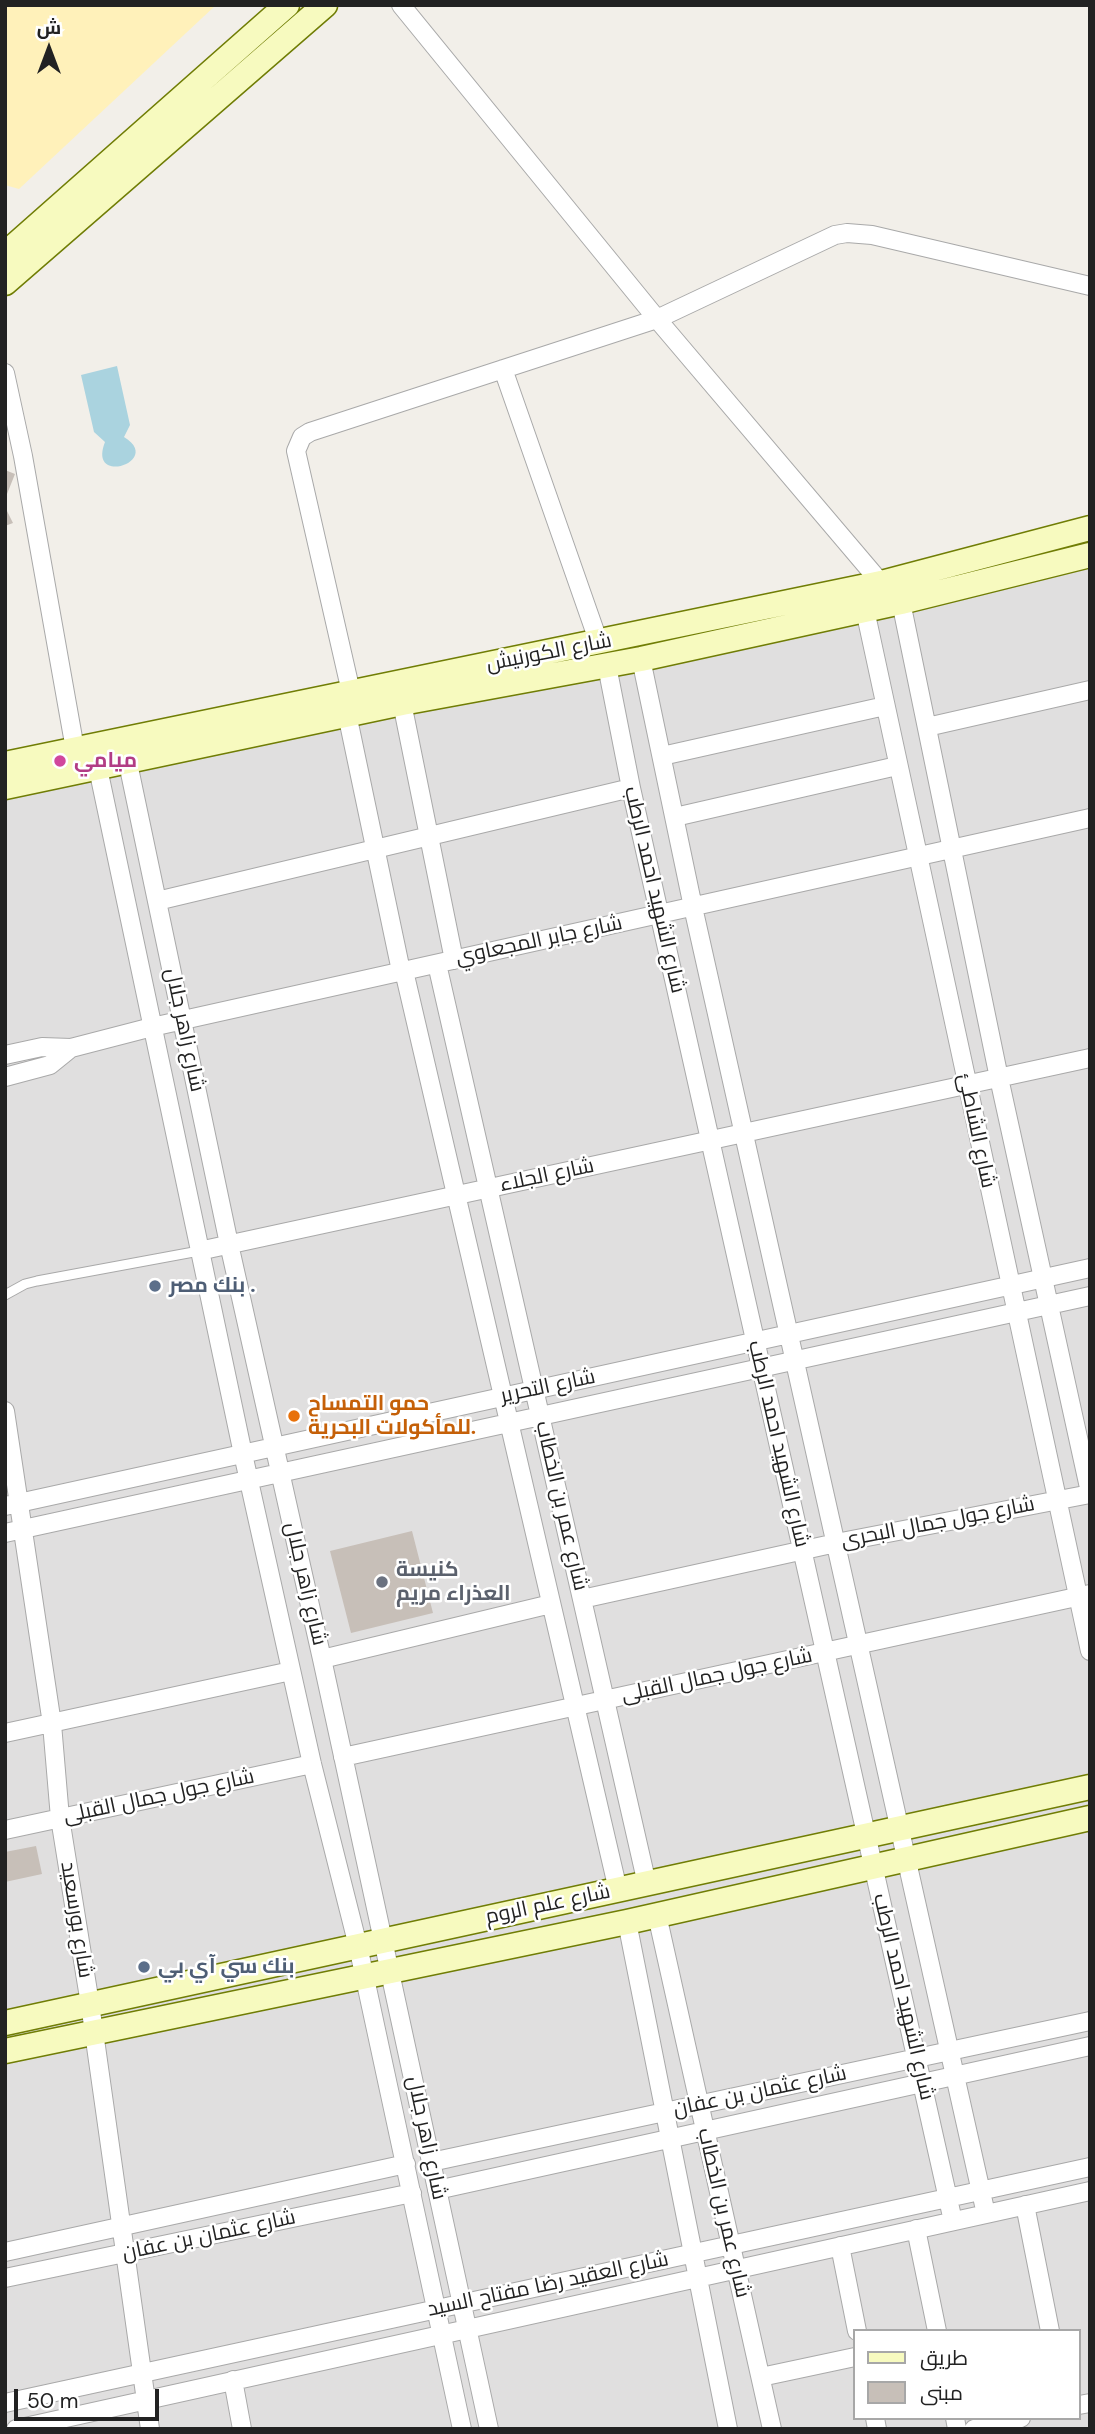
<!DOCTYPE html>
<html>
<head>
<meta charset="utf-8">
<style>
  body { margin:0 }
  #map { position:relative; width:1095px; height:2434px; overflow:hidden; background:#f2efe9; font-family:"DM Sans",Cairo,sans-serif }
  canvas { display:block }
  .frame { position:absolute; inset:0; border:7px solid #222; pointer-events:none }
  .legend { position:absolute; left:853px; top:2329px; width:228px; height:91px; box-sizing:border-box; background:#fff; border:2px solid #a7a7a7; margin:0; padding:9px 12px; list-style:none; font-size:21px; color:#222 }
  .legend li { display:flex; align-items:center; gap:14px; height:35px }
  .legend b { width:35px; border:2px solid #a7a7a7 }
  .north { position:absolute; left:14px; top:14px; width:70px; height:70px; -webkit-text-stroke:5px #fff; paint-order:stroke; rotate:0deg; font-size:19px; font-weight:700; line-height:28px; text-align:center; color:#222 }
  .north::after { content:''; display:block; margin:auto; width:24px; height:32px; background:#222; clip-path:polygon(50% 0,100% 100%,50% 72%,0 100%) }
  .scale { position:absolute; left:14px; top:2389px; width:145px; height:32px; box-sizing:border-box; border:4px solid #222; border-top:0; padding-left:9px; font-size:21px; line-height:24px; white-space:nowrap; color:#222; -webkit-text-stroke:5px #fff; paint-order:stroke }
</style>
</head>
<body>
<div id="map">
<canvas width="1095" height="2434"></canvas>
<div class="frame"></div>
<ul class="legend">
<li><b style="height:9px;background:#f7fabf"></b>طريق</li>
<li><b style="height:19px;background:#c7bfb8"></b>مبنى</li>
</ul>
<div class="north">ش</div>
<div class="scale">50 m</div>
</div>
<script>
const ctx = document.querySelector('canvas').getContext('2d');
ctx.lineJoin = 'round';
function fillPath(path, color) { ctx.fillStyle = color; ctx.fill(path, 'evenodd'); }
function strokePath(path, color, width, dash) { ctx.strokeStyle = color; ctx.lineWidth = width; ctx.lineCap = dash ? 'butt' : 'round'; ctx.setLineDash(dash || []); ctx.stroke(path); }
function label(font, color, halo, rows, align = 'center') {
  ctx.font = font + ' "DM Sans",Cairo,sans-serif'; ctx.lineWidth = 5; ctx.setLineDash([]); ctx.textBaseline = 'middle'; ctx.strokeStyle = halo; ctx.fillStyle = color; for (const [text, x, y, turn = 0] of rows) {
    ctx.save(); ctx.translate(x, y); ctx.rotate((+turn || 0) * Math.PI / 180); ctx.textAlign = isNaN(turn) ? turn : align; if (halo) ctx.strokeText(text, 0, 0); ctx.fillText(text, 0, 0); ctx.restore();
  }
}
const residential = new Path2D(`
  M1090,561v1868h-1085v-1631zM855,2331h224v87h-224z`);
const sand = new Path2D(`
  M5,5h211l-197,184 -14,-4z`);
const water = new Path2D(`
  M117,366l13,59 -6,12c40,24 -37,50 -19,5l-11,-10 -13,-57z`);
const building = new Path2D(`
  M5,470l10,4 -10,25z
  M5,507l8,16 -8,3z
  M412,1531l21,82 -82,20 -21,-82z
  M36,1846l6,28 -37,8v-30z`);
const lane = new Path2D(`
  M5,1295l20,-11 12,-3 162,-30`);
const street = new Path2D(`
  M401,5l256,314 224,264
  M503,369l96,274
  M5,373l18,83 52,293
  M901,602l98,476 91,414
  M865,610l225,1041
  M641,659l52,248 293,1307
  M607,666l24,122 322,1433
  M351,692l-55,-241 6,-14 8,-5 347,-113 178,-84 12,-2 25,2 218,51
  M402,703l52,257
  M347,714l54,257
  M927,727l163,-37
  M125,749l104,495 93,415 167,770
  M662,756l223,-50
  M96,759l147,695 69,310 46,182 104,483
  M675,817l222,-51
  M157,901l474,-113
  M437,964l210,920
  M404,971l214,919
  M5,1055l37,-8 29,1 81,-21 938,-209
  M5,1077l45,-12 21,-17
  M199,1251l891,-193
  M5,1411l47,313 8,94 30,186 60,425
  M5,1506l1085,-238
  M5,1533l1085,-237
  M582,1599l254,-56 254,-49
  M322,1659l229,-55
  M5,1733l286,-62
  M343,1757l747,-163
  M5,1830l307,-66
  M657,1915l115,514
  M627,1922l101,507
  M431,2162l659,-141
  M437,2190l653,-144
  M1025,2205l25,126
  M916,2229l21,102
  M840,2246l17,85
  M5,2252l401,-88
  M5,2278l407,-85
  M761,2377l94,-20
  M233,2380l9,49
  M5,2403l1085,-236
  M1079,2405l11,-2
  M875,2418l2,11
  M955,2418l2,11
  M16,2429l1074,-238
  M974,2429l47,-11`);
const secondary = new Path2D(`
  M5,254l282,-249
  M5,283l320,-278
  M5,764l876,-181 209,-55
  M5,787l397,-84 239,-44 260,-57 189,-47
  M5,2023l1085,-236
  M5,2051l622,-129 463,-104`);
const markers = [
  [60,761,7,"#d1479c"],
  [155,1286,7,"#5c6f8a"],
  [294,1416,7,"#e8710a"],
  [382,1582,7,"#6b7280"],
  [144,1967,7,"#5c6f8a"]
];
const streetNames = [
  ["شارع الكورنيش",549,653,-11],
  ["شارع الشهيد احمد الرطب",654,890,77],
  ["شارع جابر المجعاوي",539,941,-12],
  ["شارع زاهر جلال",184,1030,78],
  ["شارع الشاطئ",976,1131,78],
  ["شارع الجلاء",547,1176,-12],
  ["شارع التحرير",548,1387,-12],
  ["شارع الشهيد احمد الرطب",778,1444,77],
  ["شارع عمر بن الخطاب",561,1506,77],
  ["شارع جول جمال البحرى",938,1523,-11],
  ["شارع زاهر جلال",305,1584,77],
  ["شارع جول جمال القبلى",717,1676,-12],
  ["شارع جول جمال القبلى",159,1797,-12],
  ["شارع علم الروم",548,1905,-12],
  ["شارع بورسعيد",76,1920,81],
  ["شارع الشهيد احمد الرطب",903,1997,77],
  ["شارع عثمان بن عفان",760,2092,-12],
  ["شارع زاهر جلال",426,2138,78],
  ["شارع عمر بن الخطاب",723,2213,77],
  ["شارع عثمان بن عفان",209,2236,-12],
  ["شارع العقيد رضا مفتاح السيد",548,2285,-12]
];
const hotelNames = [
  ["ميامي",74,761]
];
const serviceNames = [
  ["بنك مصر .",169,1286],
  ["بنك سي آي بي",158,1967]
];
const foodNames = [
  ["حمو التمساح",308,1404],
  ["للمأكولات البحرية.",308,1428]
];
const worshipNames = [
  ["كنيسة",396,1570],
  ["العذراء مريم",396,1594]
];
fillPath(residential, '#e0dfdf');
fillPath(sand, '#fff1ba');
fillPath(water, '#aad3df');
fillPath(building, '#c7bfb8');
strokePath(lane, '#a9a9a9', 11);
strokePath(street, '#a9a9a9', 20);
strokePath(secondary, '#707d05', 27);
strokePath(lane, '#fff', 9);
strokePath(street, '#fff', 18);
strokePath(secondary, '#f7fabf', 24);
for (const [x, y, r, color] of markers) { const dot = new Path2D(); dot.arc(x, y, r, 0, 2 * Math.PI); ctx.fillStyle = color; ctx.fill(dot); strokePath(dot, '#fff', 2.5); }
label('21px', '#222', '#fff', streetNames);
label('bold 21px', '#b23c85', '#fff', hotelNames, 'left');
label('bold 21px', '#4e5e75', '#fff', serviceNames, 'left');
label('bold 21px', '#c56008', '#fff', foodNames, 'left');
label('bold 21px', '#5b616d', '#fff', worshipNames, 'left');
</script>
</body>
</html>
